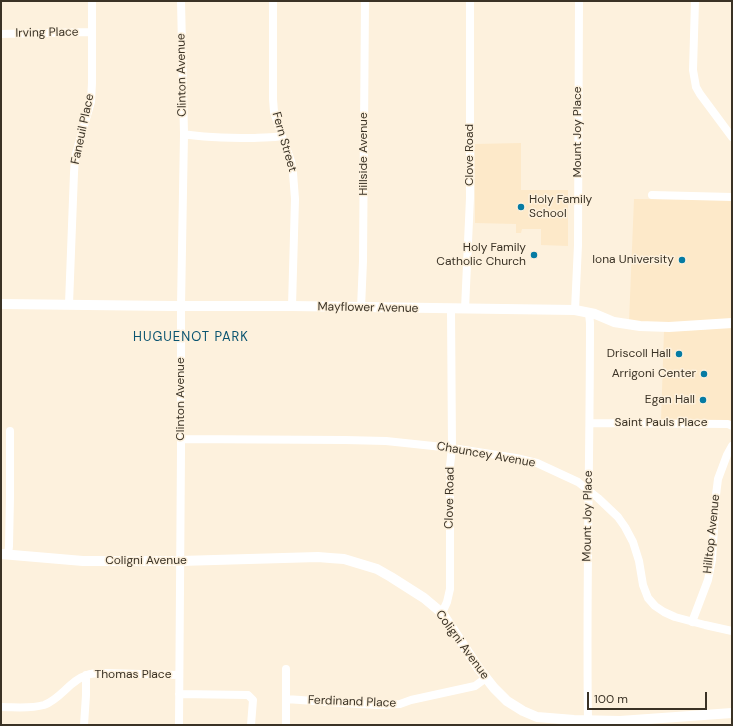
<!DOCTYPE html>
<html>
<head>
<meta charset="utf-8">
<style>
  body { margin:0 }
  #map { position:relative; width:733px; height:726px; overflow:hidden; background:#fdf1dd; font-family:"DM Sans",sans-serif }
  canvas { display:block }
  .frame { position:absolute; inset:0; border:2px solid #3a3225; pointer-events:none }
  .scale { position:absolute; left:587px; top:692px; width:120px; height:18px; box-sizing:border-box; border:2px solid #3a3225; border-top:0; padding-left:5px; font-size:12px; line-height:14px; white-space:nowrap; color:#3a3225; -webkit-text-stroke:3px #fdf1dd; paint-order:stroke }
</style>
</head>
<body>
<div id="map">
<canvas width="733" height="726"></canvas>
<div class="frame"></div>
<div class="scale">100 m</div>
</div>
<script>
const ctx = document.querySelector('canvas').getContext('2d');
ctx.lineJoin = 'round';
function fillPath(path, color) { ctx.fillStyle = color; ctx.fill(path, 'evenodd'); }
function strokePath(path, color, width, dash) { ctx.strokeStyle = color; ctx.lineWidth = width; ctx.lineCap = dash ? 'butt' : 'round'; ctx.setLineDash(dash || []); ctx.stroke(path); }
function label(font, color, halo, rows, align = 'center') {
  ctx.font = font + ' "DM Sans",sans-serif'; ctx.lineWidth = 3; ctx.setLineDash([]); ctx.textBaseline = 'middle'; ctx.strokeStyle = halo; ctx.fillStyle = color; for (const [text, x, y, turn = 0] of rows) {
    ctx.save(); ctx.translate(x, y); ctx.rotate((+turn || 0) * Math.PI / 180); ctx.textAlign = isNaN(turn) ? turn : align; if (halo) ctx.strokeText(text, 0, 0); ctx.fillText(text, 0, 0); ctx.restore();
  }
}
const built = new Path2D(`
  M521,143v47h47v56l-27,-1v-16h-19l-1,4h-5v-9l-41,-1v-79z
  M634,199l98,1v119l-31,3h-72z
  M732,327v95l-71,-2 3,-89 32,-1z`);
const minor = new Path2D(`
  M273,1v98l1,13 8,24 9,25 2,12 2,26 -3,107
  M695,1l-2,69 3,17 4,7 32,43
  M1,34l91,-2
  M184,134c22,4 46,4 69,4 10,-1 19,0 29,-2
  M652,195l80,2
  M69,304l5,-131 1,-15 4,-15 12,-41 1,-19v-82
  M361,308l2,-47 2,-260
  M465,309l5,-111v-197
  M575,310l3,-65 1,-244
  M590,423l138,1 4,2
  M181,439l164,1 41,1 66,7 64,10 21,5 41,19 20,16 20,19 7,10 8,15 6,19 4,24 5,13 7,8 9,6 11,5 30,8 27,6
  M8,555l1,-9 1,-49v-66
  M442,613l5,-11 3,-13v-123l2,-18 -1,-139
  M692,622l16,-42 4,-20 4,-65 2,-16 9,-24 5,-9
  M179,694l69,1 5,5 -2,25
  M286,699l57,4 35,2 22,-1 11,-4 64,-14 11,-8
  M1,707c14,0 29,2 43,-2 17,-6 26,-25 43,-30 5,-2 11,-2 16,-2l76,2
  M588,720c-2,-132 2,-265 2,-397l-1,-10
  M84,725l2,-30v-20
  M179,725l2,-275v-144l3,-172 -3,-133
  M286,725v-56`);
const tertiary = new Path2D(`
  M1,304l171,2h120l283,4 20,4 19,8 26,4 29,1 63,-4
  M1,554l82,7h97l138,-4 12,1 14,1 33,10 14,8 33,21 18,15 8,12 29,44 15,19 13,13 16,10 14,6 37,3 46,1 112,-8`);
const markers = [
  [521,207,4,"#057ba3"],
  [534,255,4,"#057ba3"],
  [682,260,4,"#057ba3"],
  [679,354,4,"#057ba3"],
  [704,374,4,"#057ba3"],
  [703,400,4,"#057ba3"]
];
const streetNames = [
  ["Irving Place",47,33,-1],
  ["Clinton Avenue",182,75,-91],
  ["Faneuil Place",83,129,-78],
  ["Mount Joy Place",578,132,-90],
  ["Fern Street",284,142,74],
  ["Hillside Avenue",364,154,-90],
  ["Clove Road",470,155,-90],
  ["Mayflower Avenue",368,308,1],
  ["Clinton Avenue",181,399,-90],
  ["Saint Pauls Place",661,423],
  ["Chauncey Avenue",486,455,10],
  ["Clove Road",450,498,-89],
  ["Mount Joy Place",588,516,-89],
  ["Hilltop Avenue",712,534,-84],
  ["Coligni Avenue",146,561],
  ["Coligni Avenue",462,645,54],
  ["Thomas Place",133,675],
  ["Ferdinand Place",352,702,2]
];
const poiNames = [
  ["Holy Family",529,200,"left"],
  ["School",529,214,"left"],
  ["Holy Family",526,248],
  ["Catholic Church",526,262],
  ["Iona University",674,260],
  ["Driscoll Hall",671,354],
  ["Arrigoni Center",696,374],
  ["Egan Hall",695,400]
];
const neighbourhoodNames = [
  ["HUGUENOT PARK",191,338]
];
fillPath(built, '#fde9c9');
strokePath(minor, '#fff', 8);
strokePath(tertiary, '#fff', 10);
for (const [x, y, r, color] of markers) { const dot = new Path2D(); dot.arc(x, y, r, 0, 2 * Math.PI); ctx.fillStyle = color; ctx.fill(dot); strokePath(dot, '#fdf1dd', 1.5); }
label('12px', '#3a3225', '#fdf1dd', streetNames);
label('12px', '#3a3225', '#fdf1dd', poiNames, 'right');
ctx.letterSpacing = '1px';
label('13px', '#0a5470', '#fdf1dd', neighbourhoodNames);
ctx.letterSpacing = '0px';
</script>
</body>
</html>
